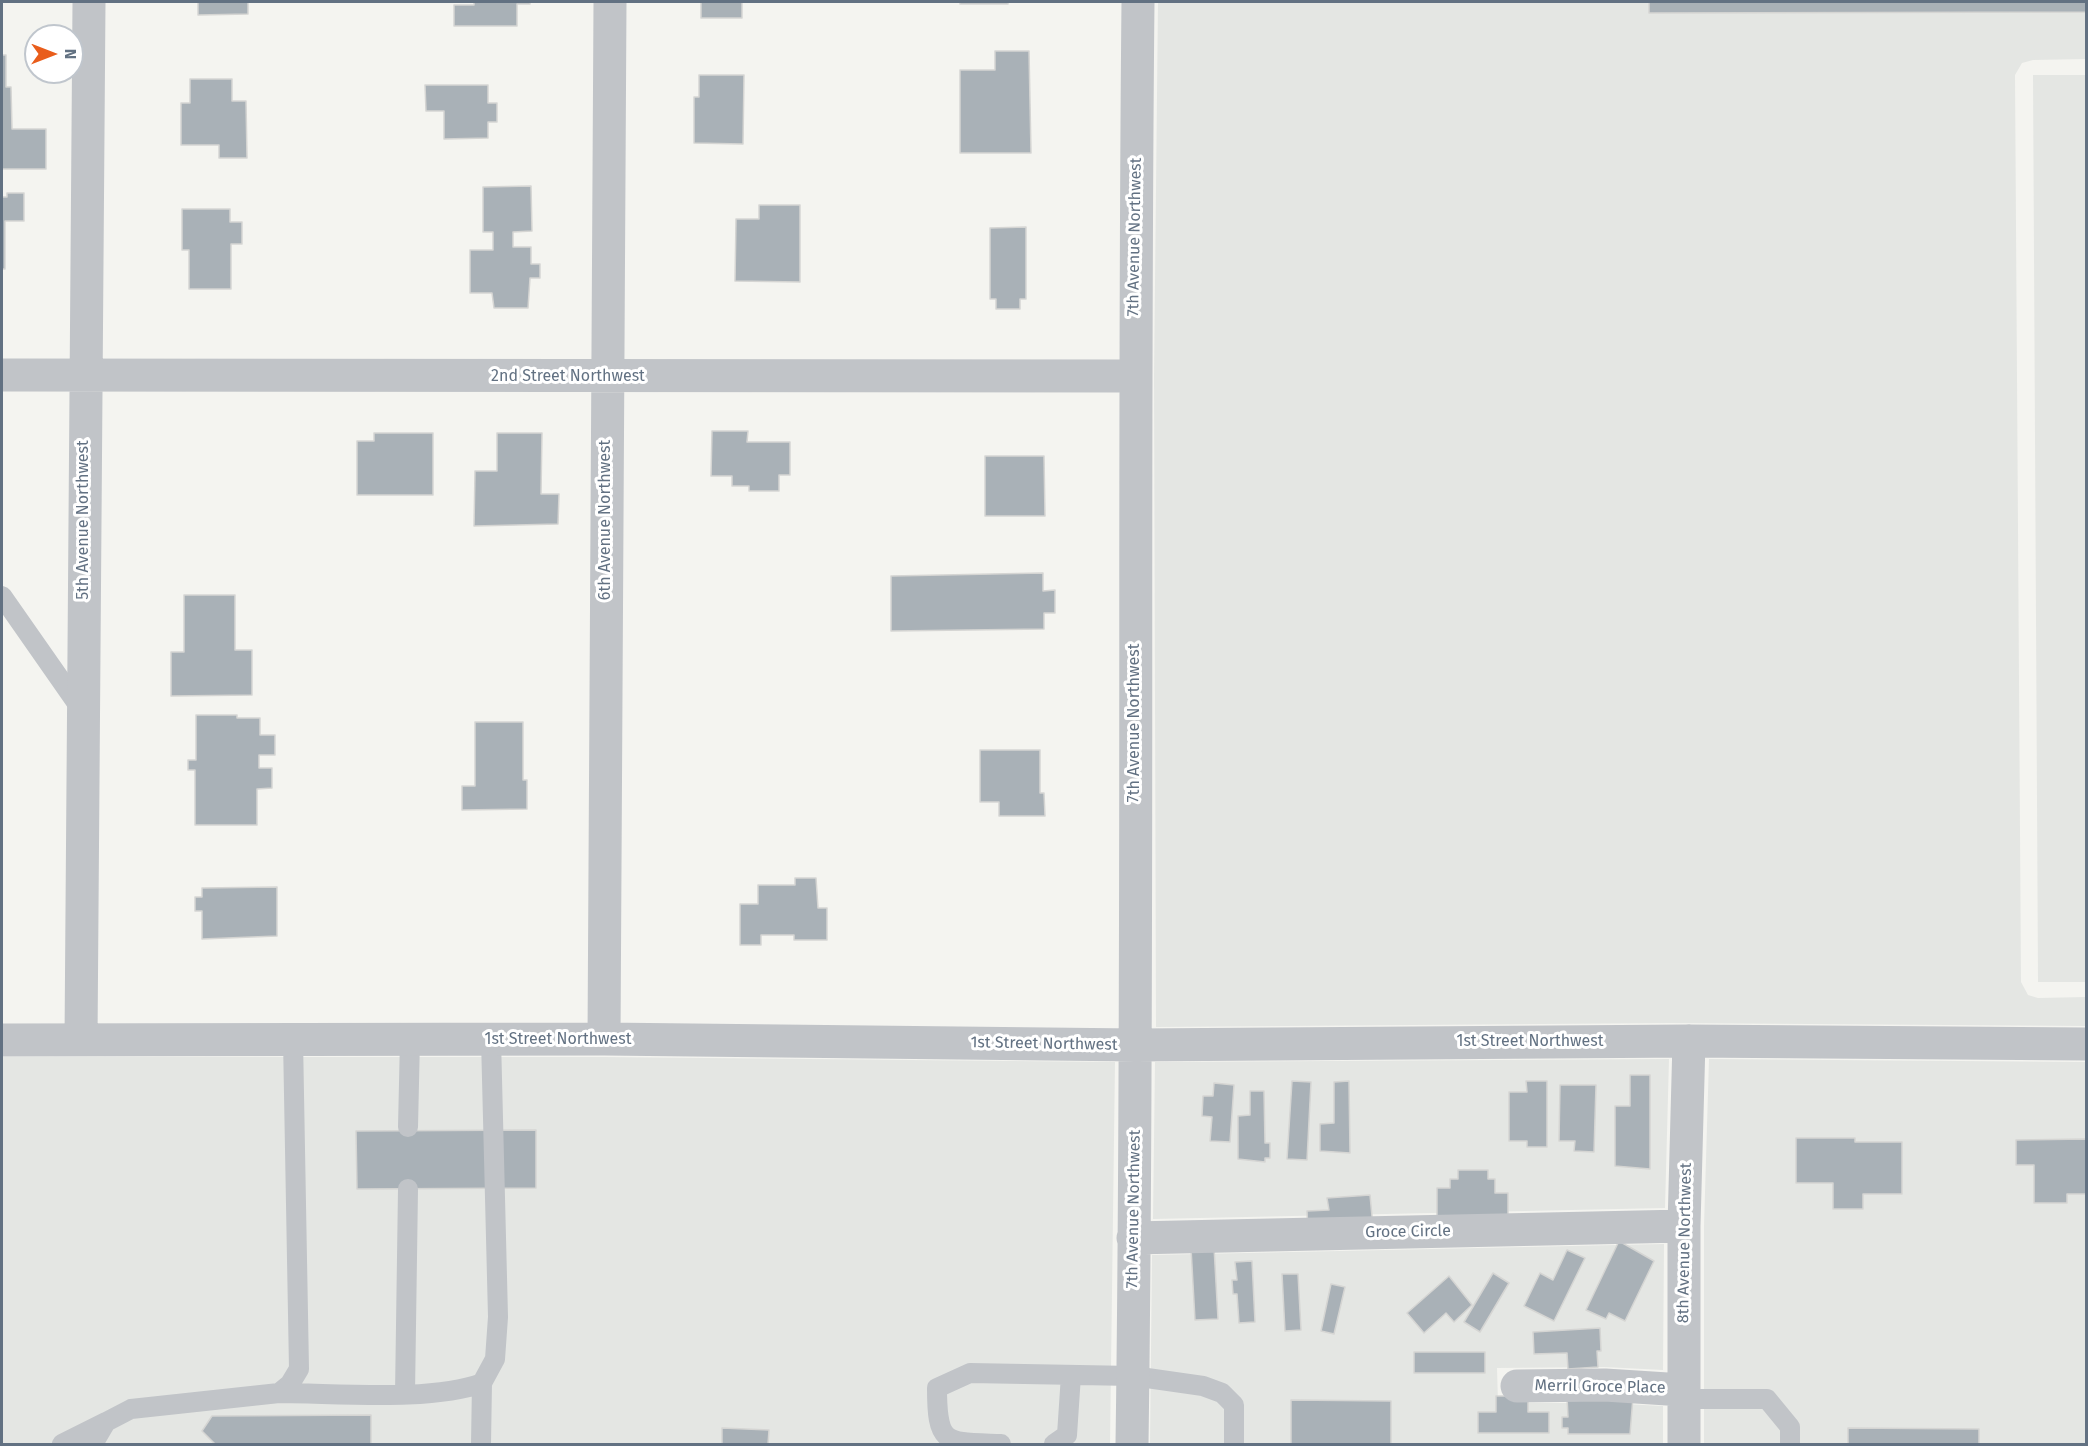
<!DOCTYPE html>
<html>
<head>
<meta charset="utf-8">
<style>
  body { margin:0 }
  #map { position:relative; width:2088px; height:1446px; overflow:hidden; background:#f4f4f0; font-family:"Fira Sans",sans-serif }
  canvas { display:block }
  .frame { position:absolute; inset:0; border:3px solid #627182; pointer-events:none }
  .north { position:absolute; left:24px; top:24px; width:60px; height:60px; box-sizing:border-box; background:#fff; border:2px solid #c0c6cd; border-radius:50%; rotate:90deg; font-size:16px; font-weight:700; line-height:24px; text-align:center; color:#627182 }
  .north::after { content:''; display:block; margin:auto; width:21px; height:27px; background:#e95d1b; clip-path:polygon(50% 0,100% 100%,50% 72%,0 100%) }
</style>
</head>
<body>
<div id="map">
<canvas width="2088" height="1446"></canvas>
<div class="frame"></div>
<div class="north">N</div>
</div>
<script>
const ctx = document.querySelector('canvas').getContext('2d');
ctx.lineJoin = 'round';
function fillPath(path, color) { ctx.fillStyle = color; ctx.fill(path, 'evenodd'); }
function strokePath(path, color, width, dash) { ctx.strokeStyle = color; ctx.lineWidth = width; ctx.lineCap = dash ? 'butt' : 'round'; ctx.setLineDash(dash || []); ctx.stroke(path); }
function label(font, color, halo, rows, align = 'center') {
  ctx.font = font + ' "Fira Sans",sans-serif'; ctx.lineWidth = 6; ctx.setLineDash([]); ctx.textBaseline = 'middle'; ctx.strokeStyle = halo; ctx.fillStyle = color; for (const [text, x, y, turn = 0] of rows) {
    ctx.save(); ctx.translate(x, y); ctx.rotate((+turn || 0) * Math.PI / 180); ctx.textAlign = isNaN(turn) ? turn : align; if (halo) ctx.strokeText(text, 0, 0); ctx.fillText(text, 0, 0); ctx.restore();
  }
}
const built = new Path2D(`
  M1158,2h928v57l-53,1 -11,3 -7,12 6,907 7,13 10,3 48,-1v29l-416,-3 -514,4 -2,-651z
  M2033,75h53v907h-48z
  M2,1057h602l511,5 -5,382h-1108z
  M1669,1059l-4,149 -512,11 2,-157z
  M1709,1059l377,3v382h-382v-218z
  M1664,1244l-1,126 -59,-3 -107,1 1,35h106l59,3v38h-513l2,-189z`);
const building = new Path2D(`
  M198,2h50v12l-50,1z
  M474,2h56v2h-13v22h-63v-21h20z
  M701,2h41v16h-41z
  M960,2h48v2h-48z
  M1649,2h437v10l-437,1z
  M995,51h34l2,102h-71v-83h35z
  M2,55h4v32h5l1,42h34v40h-44z
  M699,75h45l-1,69 -49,-1v-46h5z
  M190,79h42v22h14l1,57h-28v-13h-38v-42h9z
  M425,85h63v18h9v19h-9v16l-44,1v-28h-18z
  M531,186l1,45 -19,1v15h18v17h9v14h-10l-2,30h-34l-2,-15h-22v-43h23v-18h-10v-45z
  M7,193h17v28h-19v48h-3v-72h5z
  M759,205h41v77l-65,-1 1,-62h23z
  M182,209h48v13h12v22h-11v45h-42v-39h-7z
  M1026,227v72h-6v10h-24v-10h-6v-71z
  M712,431h36l-1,11h43v33h-11v16h-30v-5h-17v-10h-21z
  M374,433h59v62h-76v-54h17z
  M497,433h45l-1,61h18l-1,30 -84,2 1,-55h22z
  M985,456h59l1,60h-60z
  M1043,573v18l12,-1v23h-11v16l-153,2v-55z
  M184,595h51v55h17v45l-81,1v-44h13z
  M196,715h41v3h23v17h15v20h-16v13h13v20l-15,1v36h-62v-55h-7v-10h8z
  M475,722h48v58h4v29l-65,1v-24h13z
  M980,750h60v43h4l1,23h-46v-14h-19z
  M795,878h21l2,30h9v32h-33v-5h-33v10h-21v-41h18v-19h37z
  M277,887v49l-75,3v-28h-7v-14h7v-9z
  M1630,1075h20v94l-35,-3v-60h15z
  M1292,1081l19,1 -4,78 -20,-1z
  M1349,1081l1,72 -30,-2v-27l14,-1v-41z
  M1526,1081h21v66h-20v-6h-18v-49h18z
  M1214,1083l20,2 -4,57 -20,-1 2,-24 -10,-1 1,-20h10z
  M1560,1085h36l-2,67 -20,-1 1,-10h-16z
  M1250,1091h14l1,52h5v15h-5v4l-27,-3v-43l12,-1z
  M536,1130v58l-179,1 -1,-58z
  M1796,1138h59v4h47v52h-39v15h-30v-26h-37z
  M2086,1139v55h-19v9h-33v-38h-18v-25z
  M1458,1170h30v9h7v14h13v23l-71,2v-30h13v-9h8z
  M1370,1195l3,32 -65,5 -1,-21 22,-1 -2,-12z
  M1619,1241l35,20 -29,60 -16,-8 -3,6 -20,-9z
  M1214,1247l4,72 -23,1 -4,-72z
  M1567,1250l18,8 -31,63 -30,-15 16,-33 13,7z
  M1252,1261l3,61 -16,1 -2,-29h-4l-1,-14h5l-2,-18z
  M1493,1273l16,10 -29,49 -16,-10z
  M1282,1274h16l3,56 -16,1z
  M1449,1276l23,29 -18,17 -8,-9 -22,20 -17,-20z
  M1331,1284l14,3 -11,47 -13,-3z
  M1600,1328l1,23h-4l1,16 -30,2 -1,-16 -33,1 -1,-22z
  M1414,1352h71v21h-71z
  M1496,1396h32v16h21v21h-71v-21h18z
  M1567,1397h66l-3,37h-62v-6h-6v-11h6z
  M1291,1400l100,1v43h-100z
  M371,1415v29h-156l-13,-13 10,-15z
  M722,1428l47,2 -1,14h-46z
  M1848,1428l131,1v15h-131z`);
const service = new Path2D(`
  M2,596l79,113
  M408,1127l2,-88
  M279,1393c56,0 153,9 203,-10l13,-24 3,-42 -7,-278
  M405,1394l3,-205
  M1683,1399h84l23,28v17
  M62,1444l44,-22
  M93,1444l13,-22 25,-13 148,-16 11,-9 9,-15 -6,-330
  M481,1444l1,-61
  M1001,1444c-56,-2 -64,2 -64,-56l33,-15 163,3 70,10 19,7 12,12v39
  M1054,1444l13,-9 4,-60`);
const minor = new Path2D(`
  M2,375l1132,1
  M81,1039l8,-1037
  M604,1039l6,-1037
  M2,1040l602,-1 532,6 553,-4 397,3
  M1133,1238l551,-12
  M1517,1386l88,-1 78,5
  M1132,1444c7,-480 1,-962 6,-1442
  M1684,1444v-218l5,-185`);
const streetNames = [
  ["7th Avenue Northwest",1135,237,-89],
  ["2nd Street Northwest",568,377],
  ["5th Avenue Northwest",84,520,-90],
  ["6th Avenue Northwest",606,520,-90],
  ["7th Avenue Northwest",1135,723,-90],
  ["1st Street Northwest",558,1040],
  ["1st Street Northwest",1530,1042],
  ["1st Street Northwest",1044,1044,1],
  ["7th Avenue Northwest",1134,1209,-89],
  ["Groce Circle",1408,1232,-1],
  ["8th Avenue Northwest",1685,1243,-89],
  ["Merril Groce Place",1600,1387,1]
];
fillPath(built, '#e4e6e3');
fillPath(building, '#a9b1b7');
strokePath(building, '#d5d5d3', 1.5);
strokePath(service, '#c1c4c8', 20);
strokePath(minor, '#c1c4c8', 33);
label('16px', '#627182', '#fff', streetNames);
</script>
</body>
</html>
